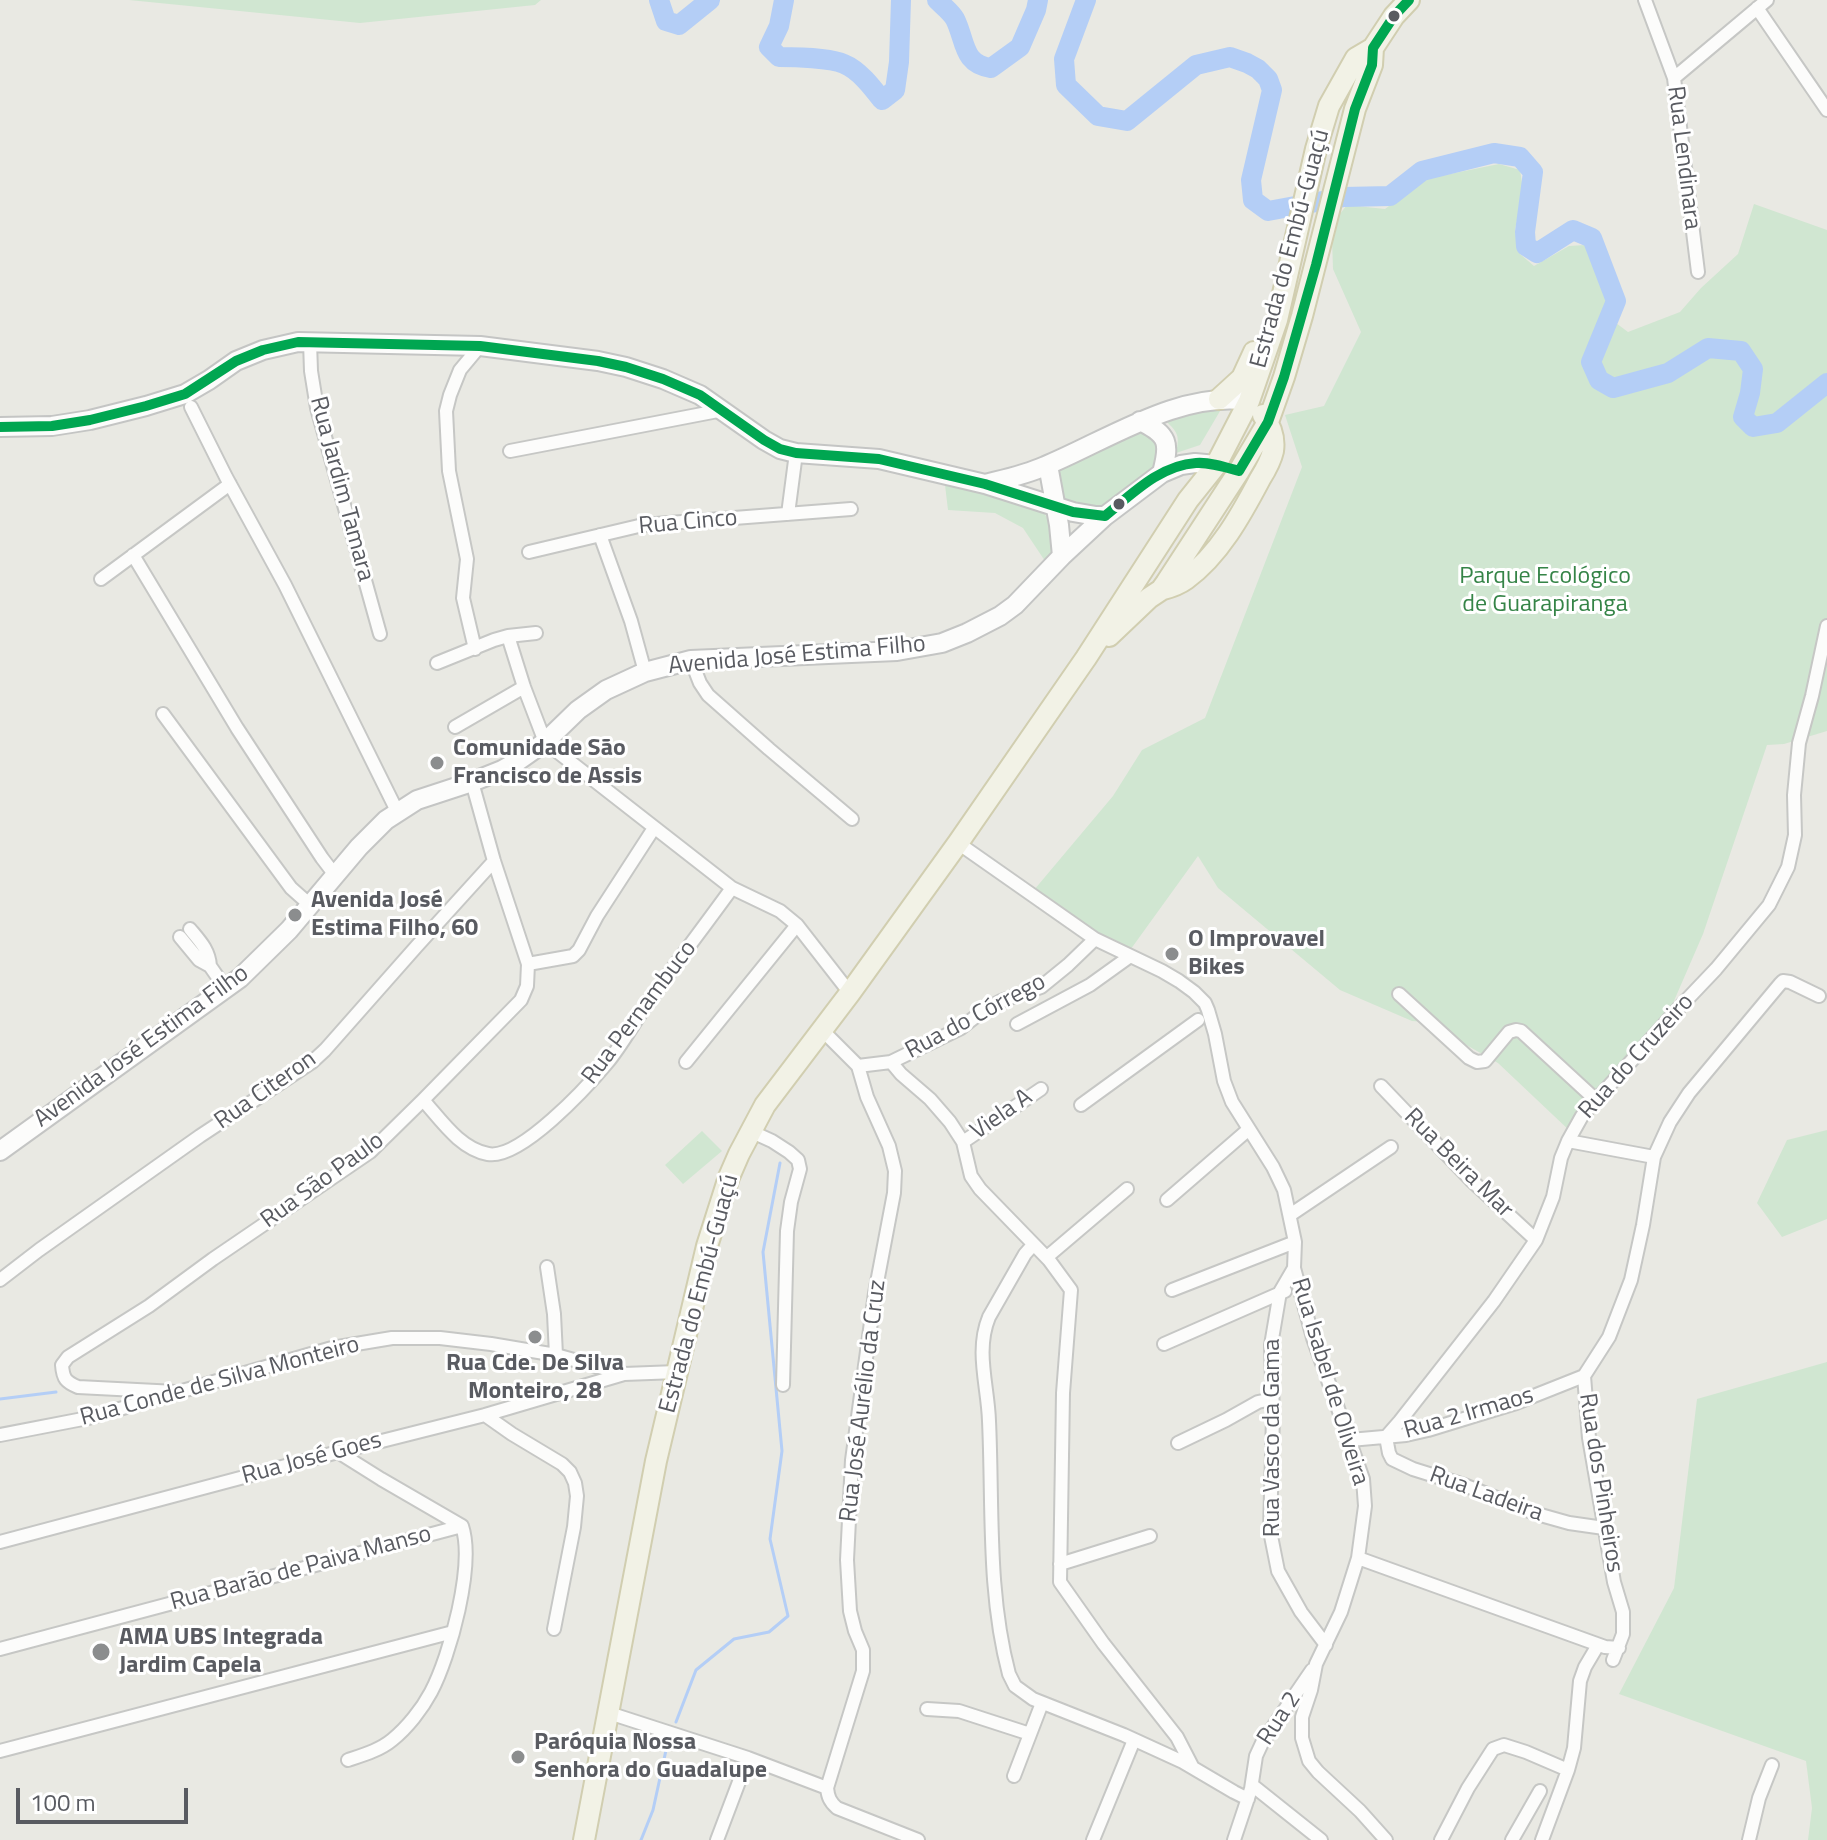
<!DOCTYPE html>
<html>
<head>
<meta charset="utf-8">
<style>
  body { margin:0 }
  #map { position:relative; width:1827px; height:1840px; overflow:hidden; background:#e9e9e3; font-family:"Titillium Web",sans-serif }
  canvas { display:block }
  .scale { position:absolute; left:16px; top:1788px; width:172px; height:36px; box-sizing:border-box; border:4px solid #595b61; border-top:0; padding-left:10px; font-size:24px; line-height:28px; white-space:nowrap; color:#595b61; -webkit-text-stroke:6px #fff; paint-order:stroke }
</style>
</head>
<body>
<div id="map">
<canvas width="1827" height="1840"></canvas>
<div class="scale">100 m</div>
</div>
<script>
const ctx = document.querySelector('canvas').getContext('2d');
ctx.lineJoin = 'round';
function fillPath(path, color) { ctx.fillStyle = color; ctx.fill(path, 'evenodd'); }
function strokePath(path, color, width, dash) { ctx.strokeStyle = color; ctx.lineWidth = width; ctx.lineCap = dash ? 'butt' : 'round'; ctx.setLineDash(dash || []); ctx.stroke(path); }
function label(font, color, halo, rows, align = 'center') {
  ctx.font = font + ' "Titillium Web",sans-serif'; ctx.lineWidth = 6; ctx.setLineDash([]); ctx.textBaseline = 'middle'; ctx.strokeStyle = halo; ctx.fillStyle = color; for (const [text, x, y, turn = 0] of rows) {
    ctx.save(); ctx.translate(x, y); ctx.rotate((+turn || 0) * Math.PI / 180); ctx.textAlign = isNaN(turn) ? turn : align; if (halo) ctx.strokeText(text, 0, 0); ctx.fillText(text, 0, 0); ctx.restore();
  }
}
const green = new Path2D(`
  M129,0h412l-6,5 -175,18z
  M1499,164l21,6 3,19 -8,41 5,24 14,12 35,-20 16,-1 19,39 4,33 20,15 52,-20 21,-24 37,-34 16,-50 73,26v501l-43,13 -17,1 -64,189 -36,83 -96,115 -73,-69 -72,-41 -14,-1 -72,-31 -122,-102 -20,-32 -70,97 -33,-14 -61,-49 79,-94 29,-46 63,-32 97,-251 -17,-52 39,-9 37,-74 -28,-63 -1,-30 3,-19 12,-15 38,4 40,-30z
  M1223,406l-23,39 -24,8c4,-18 2,-20 -11,-33z
  M1136,424l23,9 1,40 -53,40 -51,-8 -8,-40z
  M945,485l77,15 22,13 11,17 -1,20 -9,11 -22,-33 -28,-15 -47,-3z
  M1827,1130v89l-45,18 -25,-34 30,-63z
  M702,1131l20,20 -39,33 -18,-19z
  M1827,1362v478h-19l4,-32 -6,-47 -187,-67 55,-106 23,-189z`);
const stream = new Path2D(`
  M0,1399l56,-7
  M676,1722l20,-52 38,-31 35,-7 19,-16 -18,-77 12,-88 -19,-199 17,-89
  M641,1840l12,-30 15,-69`);
const river = new Path2D(`
  M659,0l7,21 13,4 31,-25
  M784,0l-5,26 -10,21 10,10c15,0 52,1 65,7 15,6 28,23 38,36l13,-10 4,-28 2,-62
  M937,0c6,6 14,12 18,19 11,22 7,45 36,49l29,-21 16,-37 2,-10
  M1086,0l-22,59 2,26 32,31 29,5 69,-56 34,-8 17,6 11,6 10,10 4,11 -21,90 2,20 15,11 76,-14 46,-1 32,-25 72,-18 26,4 13,15 -8,60 1,14 11,7 36,-23 19,8 24,63 -25,61 8,18 14,8 55,-15 40,-25 33,3 12,18 -3,24 -7,24 10,10 24,-4 50,-40`);
const street = new Path2D(`
  M1645,0l29,78 24,194
  M1757,8l70,102
  M1674,78l93,-78
  M310,342l1,29 6,37 63,226
  M191,407l35,70 59,108 112,226
  M510,451l213,-41
  M788,514l8,-61
  M600,535l31,86 14,51
  M529,552l114,-27 208,-16
  M133,555l104,173 85,130 13,17
  M101,579l129,-95
  M508,636l16,51 21,55 187,146 48,23 17,14 53,68
  M475,649l-12,-51 4,-39 -18,-88 -3,-60 4,-16 10,-25 20,-24
  M691,660l9,23 8,12 61,54 83,70
  M437,663l57,-23 14,-4 28,-3
  M163,714l128,174 18,16
  M455,727l69,-40
  M958,843l137,96 67,32 17,10 15,11 11,11 3,7 7,24 9,47 8,21 41,65 11,23 11,52 -1,26 19,70 50,141 2,27 -7,52 -17,54 -25,52 -5,26 -9,27v21l7,23 9,11 42,39 26,29
  M190,929c10,12 19,21 20,37
  M180,937l19,23 11,6 16,23
  M528,964l45,-8 6,-6 18,-34 57,-88
  M1399,994l70,64 8,4 8,-1 24,-29 7,-2 5,1 75,69
  M1017,1024l73,-39 39,-28
  M822,1030l36,36 9,31 22,49 6,25 -1,22 -19,100 -23,167 -5,100 3,51 5,20 8,19v21l-36,117
  M686,1062l111,-137
  M891,1062l10,12 29,25 20,23 13,20 8,34 9,13 69,71 22,30 -8,103 -3,189 43,61 74,94 16,31
  M858,1066l33,-4 70,-34 23,-18 17,-9 40,-14 27,-22 27,-26
  M1381,1086l90,94 65,60
  M423,1100c18,20 37,49 65,54 32,6 99,-67 119,-91 14,-17 25,-37 38,-56 28,-40 58,-79 87,-119
  M1081,1105l117,-85
  M750,1131l22,10 17,11 9,8 2,9 -9,33 -4,29 -4,154
  M1568,1141l86,16
  M963,1142l78,-53
  M1167,1200l82,-71
  M1290,1215l101,-68
  M1033,1245l-8,9 -36,63c-14,34 -1,69 0,104 4,85 -2,170 20,253l6,12 18,13 91,36 59,27 51,30 14,7
  M1047,1257l80,-68
  M547,1267l7,47 2,41
  M1294,1268l-14,24 -9,53 2,71 -3,115 8,40 23,41 25,33
  M0,1280l39,-30 161,-114 112,-74 13,-12 91,-103 78,-86
  M1172,1290l123,-48
  M1164,1344l121,-53
  M176,1392l-98,-5c-12,-5 -15,-8 -16,-22l6,-8 81,-51 64,-47 157,-107 53,-52 98,-100 6,-14 1,-22 -34,-103 -22,-79
  M485,1415l27,19 50,30 8,8 5,11 2,13 -3,31 -20,102
  M0,1435l88,-17 244,-70 60,-10h48l51,6 65,11 68,19 53,-2
  M1350,1440l56,-5 22,-5 88,-27 68,-27
  M1178,1443l48,-23 32,-18 14,-3
  M338,1452l43,27 81,47c13,39 -12,130 -31,166 -9,17 -24,36 -39,48 -12,10 -29,15 -44,20
  M1604,1528l-35,-5 -32,-9 -73,-29 -51,-16 -21,-10 -3,-6 -3,-16 14,-16 94,-120 42,-61 17,-43 8,-39 7,-17 14,-25 95,-106 39,-41 53,-64 19,-38 7,-32 -1,-40 5,-52 13,-47 15,-70
  M0,1542l338,-90 147,-37 139,-41
  M1358,1558l247,89 14,1
  M1060,1564l90,-28
  M0,1649l462,-123
  M1613,1660l10,-26v-22l-9,-30 -25,-144 -5,-62 25,-39 22,-57 12,-55 11,-68 16,-35 19,-29 91,-109 3,-3 7,1 29,14
  M927,1709l32,2 71,23
  M609,1713l139,45 79,30c1,9 3,14 10,20l81,32
  M0,1751l453,-119
  M1014,1776l28,-73
  M1252,1785l69,55
  M717,1840l31,-82
  M1093,1840l41,-100
  M1234,1840l17,-51 5,-33 6,-13 50,-73
  M1441,1840l27,-52 25,-39 11,-4 22,7 42,18
  M1512,1840l28,-49
  M1542,1840l26,-70 6,-22 6,-67 5,-14 13,-22
  M1749,1840l10,-42 13,-33`);
const secondary = new Path2D(`
  M1140,421c29,14 30,22 22,52
  M0,427l52,-1 38,-6 56,-14 39,-12 24,-14 27,-19 27,-11 35,-8 182,4 118,15 28,6 37,12 37,16 64,45 16,9 16,4 83,6 106,25 88,28 23,4h9
  M1048,465l11,60 3,31
  M985,484c20,-5 40,-9 60,-18 61,-25 135,-76 204,-65
  M0,1151l240,-173 49,-48 70,-83 27,-27 31,-20 55,-18 30,-12 16,-9 27,-19 33,-32 28,-20 39,-18 46,-12 206,-9 45,-8 25,-10 33,-17 15,-11 47,-49 43,-40 57,-43 19,-8 14,-2 21,2`);
const primary = new Path2D(`
  M1219,399l23,-21 12,-26
  M1163,589c8,-2 16,-5 23,-10 33,-24 55,-64 74,-100 5,-8 11,-19 13,-28 2,-13 -3,-26 -10,-36
  M1109,636l40,-38 12,-8 5,-7 73,-112 29,-49 16,-45 18,-61 53,-207 17,-44 1,-17
  M584,1840l72,-379 51,-215 22,-69 10,-23 26,-49 85,-112 108,-150 128,-185 102,-158 28,-35 33,-64 28,-81 39,-171 13,-43 27,-48 17,-10 21,-32 15,-16`);
const bus1 = new Path2D(`
  M0,427l52,-1 38,-6 56,-14 39,-12 51,-33 27,-11 35,-8 182,4 118,15 28,6 37,12 37,16 64,45 16,9 16,4 83,6 106,25 88,28 32,4c26,-21 55,-51 91,-53 14,-1 29,4 43,8l29,-49 16,-45 32,-112 39,-156 17,-44 1,-17 21,-32 15,-16`);
const markers = [
  [1394,16,7,"#595b61"],
  [1119,504,7,"#595b61"],
  [437,763,8,"#8b8d8e"],
  [295,915,8,"#8b8d8e"],
  [1172,954,8,"#8b8d8e"],
  [535,1337,8,"#8b8d8e"],
  [101,1652,10,"#8b8d8e"],
  [518,1757,8,"#8b8d8e"]
];
const streetNames = [
  ["Rua Lendinara",1683,158,83],
  ["Estrada do Embú-Guaçú",1291,249,-75],
  ["Rua Jardim Tamara",341,489,75],
  ["Rua Cinco",688,523,-5],
  ["Avenida José Estima Filho",797,656,-5],
  ["Rua Pernambuco",640,1013,-53],
  ["Rua do Córrego",976,1017,-28],
  ["Avenida José Estima Filho",142,1047,-36],
  ["Rua do Cruzeiro",1637,1057,-48],
  ["Rua Citeron",266,1091,-35],
  ["Viela A",1002,1115,-35],
  ["Rua Beira Mar",1458,1164,45],
  ["Rua São Paulo",323,1181,-36],
  ["Estrada do Embú-Guaçú",700,1294,-75],
  ["Rua Conde de Silva Monteiro",220,1382,-15],
  ["Rua Isabel de Oliveira",1329,1382,73],
  ["Rua José Aurélio da Cruz",864,1401,-83],
  ["Rua 2 Irmaos",1469,1414,-16],
  ["Rua Vasco da Gama",1273,1438,-90],
  ["Rua José Goes",312,1459,-15],
  ["Rua dos Pinheiros",1600,1483,81],
  ["Rua Ladeira",1486,1495,20],
  ["Rua Barão de Paiva Manso",301,1569,-15],
  ["Rua 2",1280,1719,-57]
];
const parkNames = [
  ["Parque Ecológico",1545,577],
  ["de Guarapiranga",1545,605]
];
const poiNames = [
  ["Comunidade São",453,749],
  ["Francisco de Assis",453,777],
  ["Avenida José",311,901],
  ["Estima Filho, 60",311,929],
  ["O Improvavel",1188,940],
  ["Bikes",1188,968],
  ["Rua Cde. De Silva",535,1364,"center"],
  ["Monteiro, 28",535,1392,"center"],
  ["AMA UBS Integrada",119,1638],
  ["Jardim Capela",119,1666],
  ["Paróquia Nossa",534,1743],
  ["Senhora do Guadalupe",534,1771]
];
fillPath(green, '#d0e6d1');
strokePath(stream, '#b4cef6', 3);
strokePath(river, '#b4cef6', 20);
strokePath(street, '#c6c7c5', 16);
strokePath(secondary, '#c4c5c4', 22);
strokePath(primary, '#d1ceb0', 24);
strokePath(street, '#fcfcfb', 12);
strokePath(secondary, '#fcfcfb', 18);
strokePath(primary, '#f2f2e6', 20);
strokePath(bus1, '#00a651', 10);
for (const [x, y, r, color] of markers) { const dot = new Path2D(); dot.arc(x, y, r, 0, 2 * Math.PI); ctx.fillStyle = color; ctx.fill(dot); strokePath(dot, '#fff', 3); }
label('24px', '#595b61', '#fff', streetNames);
label('24px', '#358447', '#fff', parkNames);
label('bold 24px', '#595b61', '#fff', poiNames, 'left');
</script>
</body>
</html>
